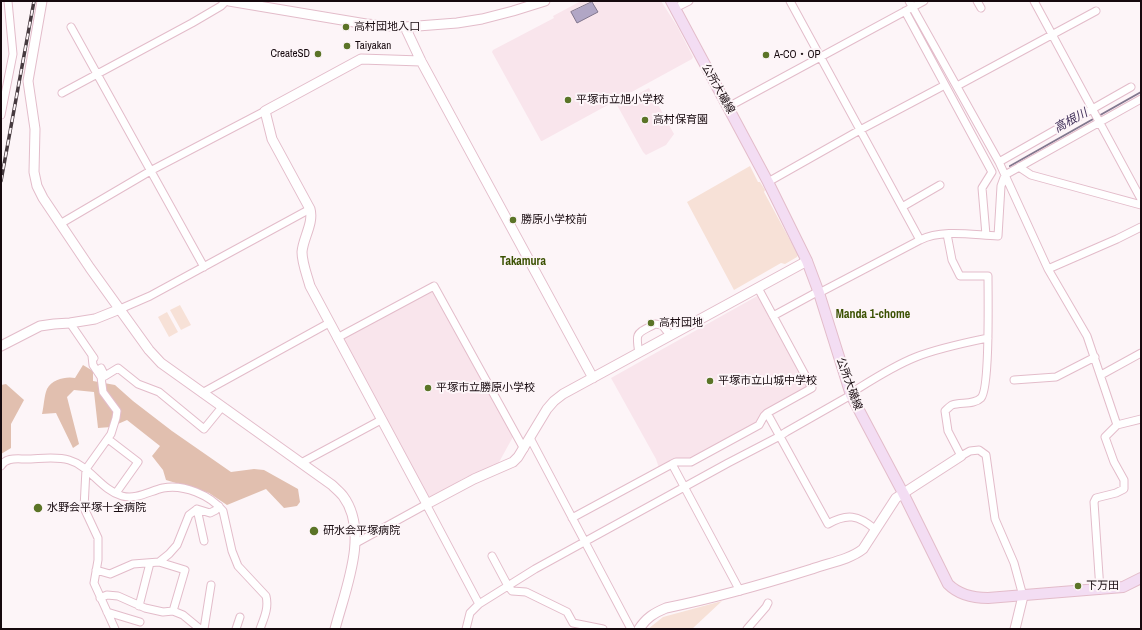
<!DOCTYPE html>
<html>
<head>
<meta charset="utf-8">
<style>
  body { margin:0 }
  #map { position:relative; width:1142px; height:630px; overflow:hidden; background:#fdf5f8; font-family:"Archivo Narrow",sans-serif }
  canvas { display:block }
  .frame { position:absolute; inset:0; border:2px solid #16090e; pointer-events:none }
</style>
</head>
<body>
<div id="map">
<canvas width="1142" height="630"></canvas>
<div class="frame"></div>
</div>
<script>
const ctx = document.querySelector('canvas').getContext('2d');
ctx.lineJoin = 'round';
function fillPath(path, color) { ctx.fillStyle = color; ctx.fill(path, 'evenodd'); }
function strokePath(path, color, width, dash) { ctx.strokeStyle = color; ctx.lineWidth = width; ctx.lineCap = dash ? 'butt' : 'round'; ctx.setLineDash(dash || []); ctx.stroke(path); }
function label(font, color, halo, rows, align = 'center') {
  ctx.font = font + ' "Archivo Narrow","Noto Sans JP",sans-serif'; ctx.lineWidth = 4; ctx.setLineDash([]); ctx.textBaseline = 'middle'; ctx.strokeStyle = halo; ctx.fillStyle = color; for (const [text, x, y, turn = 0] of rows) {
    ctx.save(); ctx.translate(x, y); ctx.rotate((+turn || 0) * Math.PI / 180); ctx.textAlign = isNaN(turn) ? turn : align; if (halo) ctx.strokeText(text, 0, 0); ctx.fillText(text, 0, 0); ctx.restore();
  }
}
const built = new Path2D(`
  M581,1h80l16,25 16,31 -1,2 -150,82h-1l-49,-89 1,-2 61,-32 -1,-2z
  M649,88l25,46 -8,11 -20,10 -3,-3 -26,-47z
  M432,290l3,1 79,144 -16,29 -32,13 -35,20 -4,-1 -84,-156 1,-3z
  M759,295l49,90 -1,4 -49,34 -66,37 -33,8 -3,-9 -45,-81z`);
const green = new Path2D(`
  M750,166l8,16h2l5,8 -1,2 34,63 -1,2 -12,7 -4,-1 -47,27 -47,-88z
  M180,305l11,20 -10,5 -11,-20z
  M167,312l11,20 -9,5 -11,-20z
  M722,601l-30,28h-44l15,-12z`);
const forest = new Path2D(`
  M83,365l10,6v10l22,4 18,16 39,30 59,41 23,-3 10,1 34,19 2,13 -3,4 -13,2 -18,-19 -39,16 -18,-12 -43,-13 -3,-10 -11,-14 8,-10 -33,-26 -16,7 -13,1 -4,-36 -20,-2 -7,7 12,47 -6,4 -17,-35 -14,1c2,-8 2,-18 5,-25 5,-10 20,-13 28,-11z
  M6,384l18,16 -13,24v24l-10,6v-69z`);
const water = new Path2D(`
  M592,2l6,10 -21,11 -6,-11z`);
const stream = new Path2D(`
  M1010,166l131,-74`);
const minor = new Path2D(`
  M790,1l130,239 -101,53
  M909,1l90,161 49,107 39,67 30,89
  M977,1l4,7
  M1034,1l107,198
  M675,8l14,-7
  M905,11l87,161 -10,16 4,47
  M71,27l133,240
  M957,86l139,-75
  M62,93l130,-70 29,-17 5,-5
  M728,107l196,-106
  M1,115l12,-61 -5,-53
  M999,162l132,-75
  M1019,167l12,8 110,30
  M768,182l92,-52 85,-45
  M902,207l38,-22
  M60,224l92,-54 113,-59
  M947,234l5,26 8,16h28c0,19 2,112 -7,122 -7,7 -20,4 -29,7 -2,1 -5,4 -7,6l3,20 13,25 9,-5 9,-1 7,5 9,64 19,44 9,33
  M920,240c23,-11 52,-5 78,-4l3,-50 4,-11 136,-76
  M1048,269l69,-30 24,-12
  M120,309l30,-13 160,-87
  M773,316l46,-25
  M70,323l24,35
  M337,338l97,-52 90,163
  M639,353c-4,-22 -2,-19 16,-29l7,1 8,10
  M92,356l1,9 8,12 2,15 14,19 -1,7 -5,16 -25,35 -2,39 14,30v22l-4,23 21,46
  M101,368l4,8 13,-8 20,16 21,8 45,37 18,-22
  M1101,375l40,-22
  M1014,380l42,-3 39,-20
  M202,393l127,-70
  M851,393c21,-13 42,-27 65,-36 23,-9 48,-14 72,-19
  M767,413l61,111c19,-11 30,-9 47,5
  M530,438l101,191
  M108,439l30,23 -22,31
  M301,463l80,-43
  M672,464l68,127
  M1,466c5,-9 16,-7 25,-7 13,0 30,-3 43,1 21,6 32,30 53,36 14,4 28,-5 41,-8 21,-4 47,7 60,23l9,40 6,15 28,30c3,12 -2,22 -6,33
  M426,504l53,100
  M197,509l7,32
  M572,518l100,-54 4,-2h15l68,-37 5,-9 3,-3 45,-25 -54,-100
  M356,543l71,-39
  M492,556l16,30 4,5 14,1 41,20 6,11 30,6
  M159,562l10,-8 8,-9 12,-30 8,-6 13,4 6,-3 3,-4
  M96,570l14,4 23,-10 26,-2 26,8 -12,41
  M1100,590l-6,-88 2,-4 20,-5 8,-4v-9l-10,-18 -9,-25 12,-12 24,-6
  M100,598l7,-3 11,1 27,12 18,4 10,-1 10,4 17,14
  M139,606l11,-43
  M107,612l33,10
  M204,629l7,-44
  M236,629l4,-12
  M466,629l4,-16 9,-9 56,-35 193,-106 52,-27 6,-4 65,-37
  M747,629l19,-22 2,-4`);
const tertiary = new Path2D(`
  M42,1l-14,80 7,48 -1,43 3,14 6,12 47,70 59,82 12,13 171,122c4,4 8,7 11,11 27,36 2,94 -8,133
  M229,1l137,23 39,3 52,-4 25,-4 31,-8 32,-10
  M405,27l16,34 172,317
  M421,61l-60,-2 -96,52 7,28 38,70c4,14 -7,29 -8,43 0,11 5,23 8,34l117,218 47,-25 39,-17 5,-5 29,-48 7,-8 9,-7 244,-133
  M1,346l39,-20 14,-2 16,-1 25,-4 25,-10
  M639,629c7,-11 15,-16 27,-21 49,-10 98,-24 146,-39 16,-6 37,-9 51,-20l33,-51 65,-42
  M1015,629l8,-33`);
const secondary = new Path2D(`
  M671,1l97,181 39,79 12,32 32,102 52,98 45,91c11,11 25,14 40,14l135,-11 18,-9`);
const rail = new Path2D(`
  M1,181l33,-180`);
const markers = [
  [346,27,4,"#5b7427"],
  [347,46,4,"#5b7427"],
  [318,54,4,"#5b7427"],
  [766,55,4,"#5b7427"],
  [568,100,4,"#5b7427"],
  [645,120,4,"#5b7427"],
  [513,220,4,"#5b7427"],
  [651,323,4,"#5b7427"],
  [710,381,4,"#5b7427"],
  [428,388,4,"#5b7427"],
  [38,508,5,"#5b7427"],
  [314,531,5,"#5b7427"],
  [1078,586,4,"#5b7427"]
];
const poiNames = [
  ["高村団地入口",354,27],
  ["Taiyakan",355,46],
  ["CreateSD",310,54,"right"],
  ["A-CO・OP",774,55],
  ["平塚市立旭小学校",576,100],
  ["高村保育園",653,120],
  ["勝原小学校前",521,220],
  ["高村団地",659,323],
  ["平塚市立山城中学校",718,381],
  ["平塚市立勝原小学校",436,388],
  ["水野会平塚十全病院",47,508],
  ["研水会平塚病院",323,531],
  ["下万田",1086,586]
];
const streetNames = [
  ["公所大磯線",718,89,61],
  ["公所大磯線",849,384,70]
];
const waterNames = [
  ["高根川",1071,121,-29]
];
const neighbourhoodNames = [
  ["Takamura",523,262],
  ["Manda 1-chome",873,315]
];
fillPath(built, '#f9e5ec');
fillPath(green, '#f7e1d7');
fillPath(forest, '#e1bfaf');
fillPath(water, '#b1a6c5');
strokePath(water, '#82778e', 1);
strokePath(stream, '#82778e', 2);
strokePath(minor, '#e3bcca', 9);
strokePath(tertiary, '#e3bcca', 11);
strokePath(secondary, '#e3bcca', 12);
strokePath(minor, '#fff', 7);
strokePath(tertiary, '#fff', 9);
strokePath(secondary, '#f3ddf3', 10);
strokePath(rail, '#463a3f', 3.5);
strokePath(rail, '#fdf5f8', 2, [6]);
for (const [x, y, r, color] of markers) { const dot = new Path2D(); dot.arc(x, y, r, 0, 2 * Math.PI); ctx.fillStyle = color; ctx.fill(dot); strokePath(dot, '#fdf5f8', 1.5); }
label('11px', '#16090e', '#fdf5f8', poiNames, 'left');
label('11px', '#16090e', '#fdf5f8', streetNames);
label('italic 12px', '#3f2e58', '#fdf5f8', waterNames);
label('bold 12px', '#3b5102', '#fdf5f8', neighbourhoodNames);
</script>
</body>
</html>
